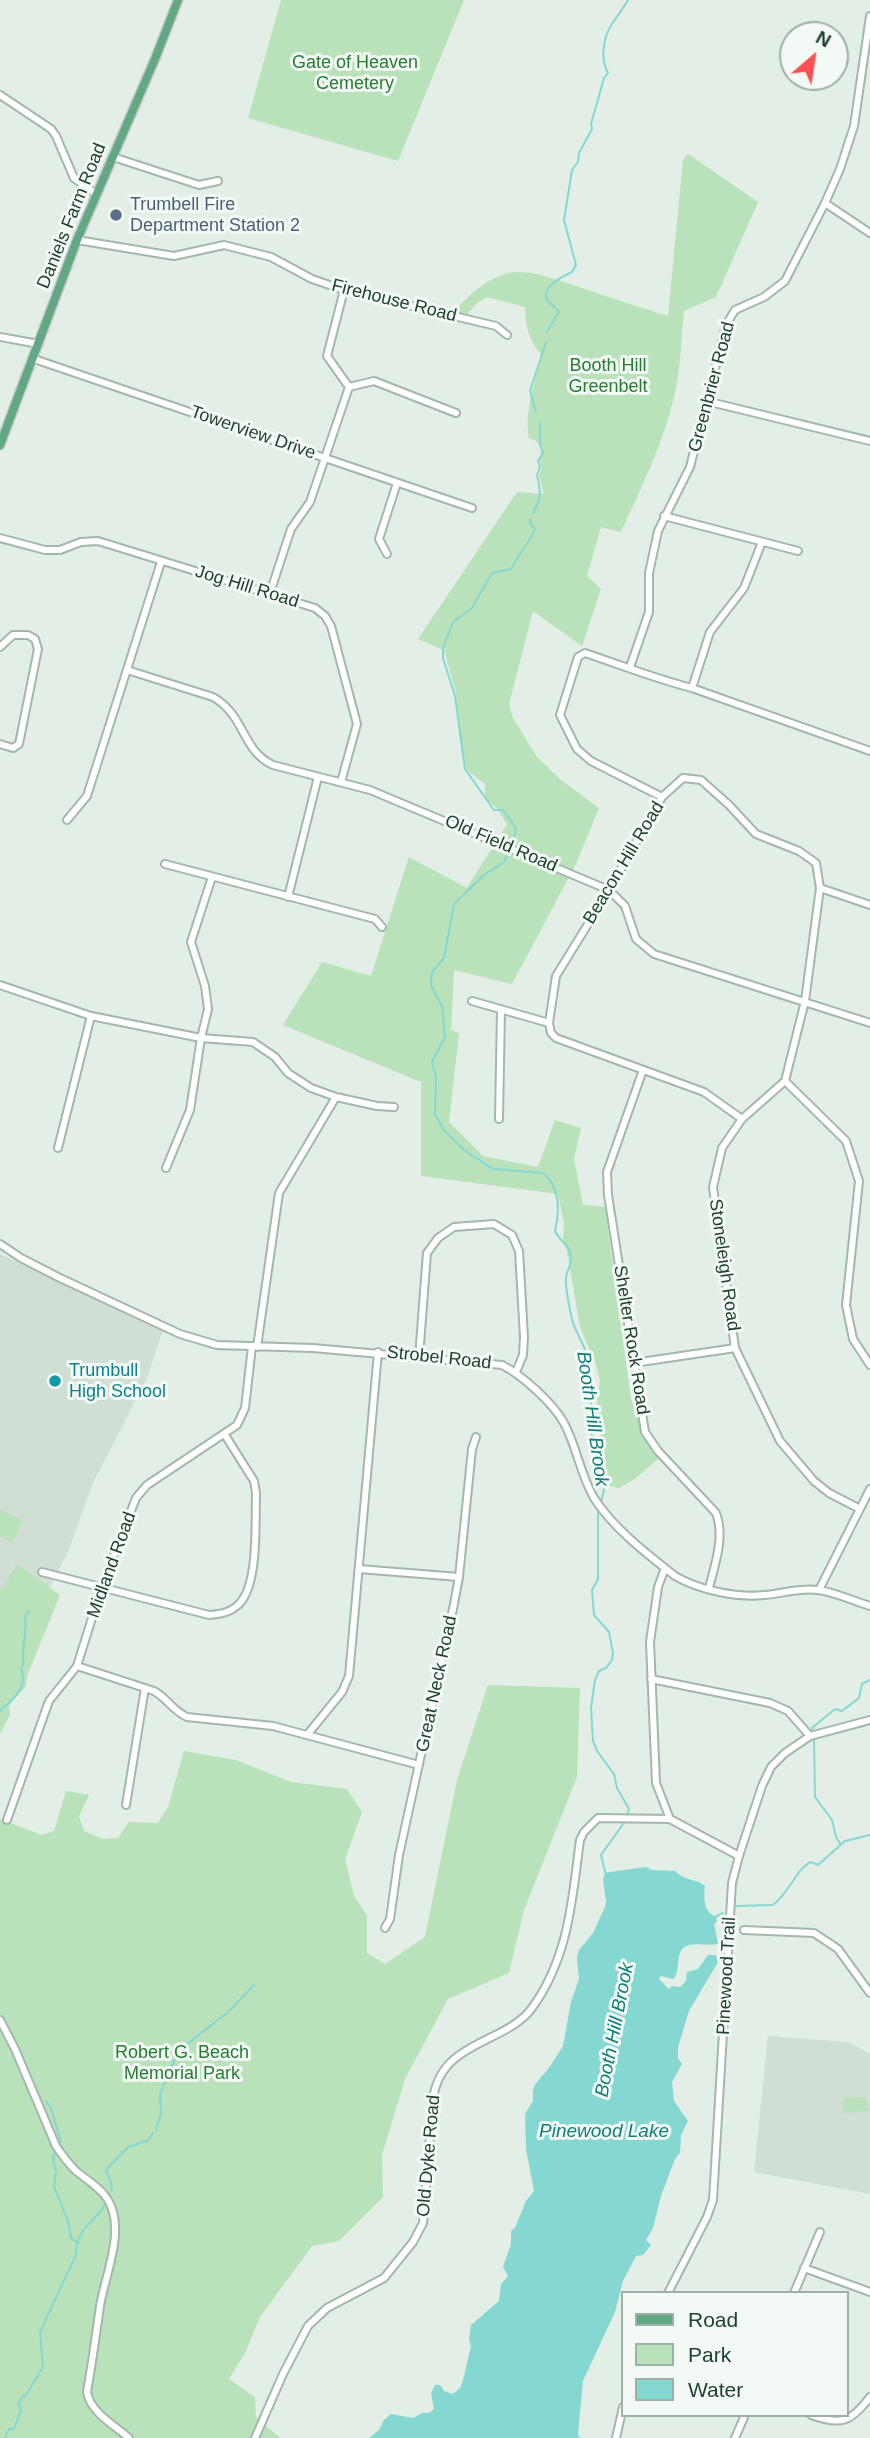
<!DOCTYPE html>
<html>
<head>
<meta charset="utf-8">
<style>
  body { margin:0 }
  #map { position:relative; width:870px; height:2438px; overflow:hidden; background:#e2eee6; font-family:Helvetica,sans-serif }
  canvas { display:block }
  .legend { position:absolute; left:621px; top:2291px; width:228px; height:126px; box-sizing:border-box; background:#f3faf5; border:2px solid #9fb0a6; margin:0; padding:9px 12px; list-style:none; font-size:21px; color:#204130 }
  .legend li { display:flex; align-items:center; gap:14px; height:35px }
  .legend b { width:35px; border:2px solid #9fb0a6 }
  .north { position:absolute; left:779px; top:21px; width:70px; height:70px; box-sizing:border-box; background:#f3faf5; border:2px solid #9fb0a6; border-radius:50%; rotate:29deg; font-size:19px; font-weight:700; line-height:28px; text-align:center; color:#204130 }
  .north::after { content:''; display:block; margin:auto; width:24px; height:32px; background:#ff504f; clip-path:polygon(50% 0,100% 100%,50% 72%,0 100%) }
</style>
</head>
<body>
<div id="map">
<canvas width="870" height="2438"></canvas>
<ul class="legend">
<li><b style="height:9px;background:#62a885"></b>Road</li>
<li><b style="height:19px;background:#b9e1ba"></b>Park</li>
<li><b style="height:19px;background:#84d8d1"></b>Water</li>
</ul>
<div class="north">N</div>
</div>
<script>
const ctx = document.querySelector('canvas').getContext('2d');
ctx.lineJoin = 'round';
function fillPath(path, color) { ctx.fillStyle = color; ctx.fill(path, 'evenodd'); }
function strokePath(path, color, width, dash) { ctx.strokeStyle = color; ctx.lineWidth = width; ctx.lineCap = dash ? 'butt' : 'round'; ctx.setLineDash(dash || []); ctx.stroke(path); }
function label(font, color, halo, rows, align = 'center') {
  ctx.font = font + ' Helvetica,sans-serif'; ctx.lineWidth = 6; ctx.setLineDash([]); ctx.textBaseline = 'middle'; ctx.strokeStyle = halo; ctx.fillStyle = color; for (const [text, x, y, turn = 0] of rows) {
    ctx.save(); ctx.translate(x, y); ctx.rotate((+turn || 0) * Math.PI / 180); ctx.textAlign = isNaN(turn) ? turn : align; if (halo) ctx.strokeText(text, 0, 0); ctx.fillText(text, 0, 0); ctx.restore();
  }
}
const built = new Path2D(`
  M0,1254l163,75 -15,47 -56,109 -24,67 -25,49 -43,42z
  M768,2036l80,6 22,12v140l-116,-22z`);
const green = new Path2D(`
  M281,0h183l-66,161 -150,-43z
  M688,154l70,48 -42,95 -32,14c-3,29 -3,58 -10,86 -11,47 -33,91 -53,135l-20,-5 -14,49 14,13 -19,57 -49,-35 -24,93 4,14 24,39 25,24 37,27 -23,56 -64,120 -58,-14 -3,60 8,3 -10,89 34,34 55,11 17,-47 26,8 -7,31 9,46 22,2 26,192 13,35 15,24 -23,20 -17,10 -13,-3 1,-14 -11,-59 4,-31 -4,-16 -16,-38 -14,-82 -3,-3 1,-19 -6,-29 -137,-18v-94l-138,-57 39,-63 49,14 38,-119 58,31 40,-64 -10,-16 -12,-9v-15l-18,-14 -8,-36 -3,-41 -12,-43 -26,-11 99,-147 27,2 -5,-18 3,-9 -3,-9 3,-9 -7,-9 -6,-2c-5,-27 6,-57 13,-83 -13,-12 -17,-31 -17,-48l-38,-10 -10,6 -16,18 -12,-4c17,-19 39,-42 66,-45 21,-1 45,9 64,15 30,10 59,20 89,29l15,-156z
  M0,1509l23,11 -11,22 -12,-6z
  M17,1564l43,31 -33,81 -1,10 -17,19 1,10 -10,19v-142z
  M488,1685l92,3 -3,89 -53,133 -15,63 -61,26 -43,80 -23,76 1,42 -44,44 -27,5 -52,71 -15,36 -16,26 26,18 1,20 24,21h-280v-619l42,16 12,-4 12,-40 23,4 -10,21 5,15 19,8 15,-1 11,-16 29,1 10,-16 16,-56 52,9 55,22 56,7 15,23 -17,47 9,37 13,19v38l18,11 40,-27 32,-157z
  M866,2097l3,14 -27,2 3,-15z`);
const water = new Path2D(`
  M646,1867l6,3 23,1c11,11 21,7 30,15 -1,8 -2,21 5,27 8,7 3,-2 7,8l-3,3 4,20c-12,3 -33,-5 -38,9 -3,8 -1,16 -5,24l-2,2 -12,-3 -2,3 10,10 3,-3 8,1 6,-6 1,-9 11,-3 10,-14h8l2,7 -29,49 -11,36v11l4,6 -10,18 2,19 14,20 -7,14 -1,18 -5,6 -14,37 -8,32 -7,12 5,5 -8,10 -7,1 -13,25 -8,31 -32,69 -5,53 2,4h-211l10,-8 5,-10 7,-6 22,4 9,-5h7l5,-4 -3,-16 4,-8h5l4,6 9,3 7,-6 3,-8 8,-34 -2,-8 2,-13 28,-24 2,-17 7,-8 -5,-9 8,-23v-13l4,-3 11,-27 8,-10 -8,-42 -1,-35 8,-13v-11l3,-7 13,-15 14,-22 8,-44 8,-23 -2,-21 2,-8 14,-17 12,-26 1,-6 -3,-22 2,-6 5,-1z`);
const stream = new Path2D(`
  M547,332l12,-20c-3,-5 -10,-8 -12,-12 -6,-14 17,-24 25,-28l4,-7 -12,-45 8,-50 6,-8 1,-9 13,-24 -1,-5 13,-46 4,-5c-8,-14 -5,-36 4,-49 5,-8 11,-15 16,-24
  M536,412l-6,-21 16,-49
  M533,514c9,-18 8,-21 4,-39l3,-8 -2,-6 5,-8 -3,-9v-21
  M513,842l3,-14 -13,-18h-9l-29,-41 -10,-73 -12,-38v-10l10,-26 19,-14 20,-35 19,-4c7,-14 18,-25 24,-40l-4,-4 -1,-6
  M508,853l-4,9 -20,13 -30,29 -10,54 -12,14 -1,14 11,20 3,31 -13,25 4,15 -1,37 8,15 21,21 29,19 50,4c17,13 17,38 12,58 5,11 14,12 16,26 1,7 -4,13 -5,20 -1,11 3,27 5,38 2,14 12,26 16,40 8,33 0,69 8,102 4,19 15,24 5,46
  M598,1508v71l-6,11 2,25 15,17 4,21 -1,7 -6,8 -7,3 -4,9 -4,28 2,33 4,10 17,23 3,14 12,21 -2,6
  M0,1711c13,-13 29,-22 21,-43l3,-5c-4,-14 4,-31 1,-47l4,-5
  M813,1732l-1,-4 23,-19 7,2 17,-13 3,-14 8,-4
  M814,1737l1,60 17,23 4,17 5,8
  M606,1875l-5,-20 25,-35
  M736,1906l37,-1c16,-12 24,-37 38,-43l7,3 27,-24 25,-6
  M715,1917l8,-4
  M46,2101l5,7 10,34
  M156,2130l5,-17 -1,-19 15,-35 11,-14 42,-33 26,-27
  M55,2152l-2,8 3,11 -2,16 14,34 3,17 5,4
  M112,2191l-1,-8 -5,-13 22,-23 19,-6 6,-8
  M5,2438l4,-9h5l7,-19 -3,-5 4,-8 4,-2 17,-28 -3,-35 36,-77c0,-27 17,-31 29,-50`);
const minor = new Path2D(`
  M0,95l51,34 5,7 18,42 22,16
  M113,157l86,28 19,-4
  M825,203l45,30
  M77,240l97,16 50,-11 47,12 41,22 32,11 152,36 11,9
  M344,290l-17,66 22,31
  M0,337l39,7
  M34,359l438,149
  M349,387l25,-6 82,32
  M706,401l164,40
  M664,516l134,35
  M0,538l45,12h15l21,-8 17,-1 217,67 10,8 6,10 26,98 -16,58
  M387,554l-8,-15 18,-56
  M270,593l21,-64 19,-27 39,-115
  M0,647l13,-12h15l7,4 3,10 -19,95 -6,4 -13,-4
  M630,667l19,-55v-39l9,-42 32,-64 36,-142 9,-15 29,-13 21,-16 40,-78 15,-34 14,-43 16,-110
  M127,670l86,27c33,19 28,53 60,68l97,25 239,100 16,16 11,33 18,15 216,69
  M692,688l18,-56 34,-44 18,-46
  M662,797l-71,-36 -14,-12 -17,-34 18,-58 7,-4c36,12 71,26 107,35l178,63
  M67,820l20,-24 74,-234
  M165,864l210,55 7,8
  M820,888l50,17
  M288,897l30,-120
  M0,985l91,31 110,22 52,4 22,15 13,16 23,15 25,9 41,9 17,1
  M472,1001l77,22
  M643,1070l-36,102 1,23 37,237 13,19 58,62c9,24 -1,51 -7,75
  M785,1081l61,60 13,40 -13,124 7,34 17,26
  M499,1119l2,-110
  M742,1119l-38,-27 -148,-54 -5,-5 -2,-10 7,-47 53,-86 53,-93 21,-19 18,2 28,25 27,29 43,17 17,12 4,25 -15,113 -20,80 -43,38 -20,29 -9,39 22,161 45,93 34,40 15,12 31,16
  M58,1148l33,-132
  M166,1168l24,-58 11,-72 7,-29 -3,-23 -14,-44 21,-65
  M0,1244l21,14 37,19 122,57 37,11 96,3 189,17c20,10 51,38 62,58 13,24 16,51 30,75 20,31 53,56 81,78 24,14 62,22 89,19 18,-1 36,-8 54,-5 17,2 35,11 52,16
  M257,1347l22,-154 57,-96
  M419,1357l8,-104 11,-15 16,-11 40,-3 18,11 7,16 5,86 -1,18 -7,17
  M634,1363l101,-15
  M665,1568l-7,19 -8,55 6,141 14,36 69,37
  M359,1569l100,8
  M42,1572l167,43c11,-1 21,-2 30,-11 20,-19 16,-84 17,-111l-2,-12 -29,-46
  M819,1590l51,-101
  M77,1666l77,25c13,7 19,20 33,26l86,9 146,39
  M651,1679l119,24 18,8 22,25
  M307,1735l35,-43 7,-16 29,-324
  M126,1805l19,-117
  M7,1820l42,-119 28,-35 25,-80 34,-88 11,-13 90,-60 8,-17 7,-62
  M385,1928l5,-9 9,-64 54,-246 6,-32 13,-128 4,-12
  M744,1930l70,3 24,16 32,44
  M0,2020l15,29 41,97c6,9 12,17 20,25 11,9 25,17 32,29 18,30 -3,75 -8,106 -4,29 -8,57 -13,86 3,20 27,33 42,46
  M804,2268l66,24
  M668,2293l39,-76 6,-17 19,-317 7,-27 23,-70 9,-19 14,-14 25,-17 60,-16
  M794,2293l26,-61
  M811,2415c30,11 40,7 59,-18
  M255,2438l28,-64 25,-48 19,-18 57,-30 29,-36 10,-19 10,-124c8,-59 73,-55 99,-91 37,-51 40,-108 48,-168l4,-8 14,-14 72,1
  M616,2438l7,-31
  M735,2438l10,-23`);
const major = new Path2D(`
  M0,445l77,-205 78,-181 23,-59`);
const markers = [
  [116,215,7,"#5c6f8a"],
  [55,1381,7,"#0f9aa8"]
];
const parkNames = [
  ["Gate of Heaven",355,63],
  ["Cemetery",355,84],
  ["Booth Hill",608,366],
  ["Greenbelt",608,387],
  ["Robert G. Beach",182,2053],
  ["Memorial Park",182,2074]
];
const serviceNames = [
  ["Trumbell Fire",130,205],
  ["Department Station 2",130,226]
];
const streetNames = [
  ["Daniels Farm Road",72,216,-68],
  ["Firehouse Road",394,301,14],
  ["Greenbrier Road",712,387,-75],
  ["Towerview Drive",253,433,19],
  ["Jog Hill Road",247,587,17],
  ["Old Field Road",501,844,23],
  ["Beacon Hill Road",624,863,-59],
  ["Stoneleigh Road",724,1265,82],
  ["Shelter Rock Road",631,1340,81],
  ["Strobel Road",439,1358,6],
  ["Midland Road",112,1565,-70],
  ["Great Neck Road",437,1684,-78],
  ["Pinewood Trail",727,1976,-87],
  ["Old Dyke Road",429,2156,-85]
];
const cultureNames = [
  ["Trumbull",69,1371],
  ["High School",69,1392]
];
const waterNames = [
  ["Booth Hill Brook",592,1419,82],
  ["Booth Hill Brook",615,2030,-79],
  ["Pinewood Lake",604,2132]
];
fillPath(built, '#d0ded4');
fillPath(green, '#b9e1ba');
fillPath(water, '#84d8d1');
strokePath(stream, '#84d8d1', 2);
strokePath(minor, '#a4b7ac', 10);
strokePath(major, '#c1cac5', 11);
strokePath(minor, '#fff', 6);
strokePath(major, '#62a885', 8);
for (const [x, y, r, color] of markers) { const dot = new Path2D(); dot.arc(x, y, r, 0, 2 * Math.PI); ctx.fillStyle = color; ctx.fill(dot); strokePath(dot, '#f3faf5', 2.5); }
label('18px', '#267c32', '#f3faf5', parkNames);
label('18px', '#4e5e75', '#f3faf5', serviceNames, 'left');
label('18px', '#204130', '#f3faf5', streetNames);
label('18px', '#0d838f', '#f3faf5', cultureNames, 'left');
label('italic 19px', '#137e77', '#f3faf5', waterNames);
</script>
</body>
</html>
